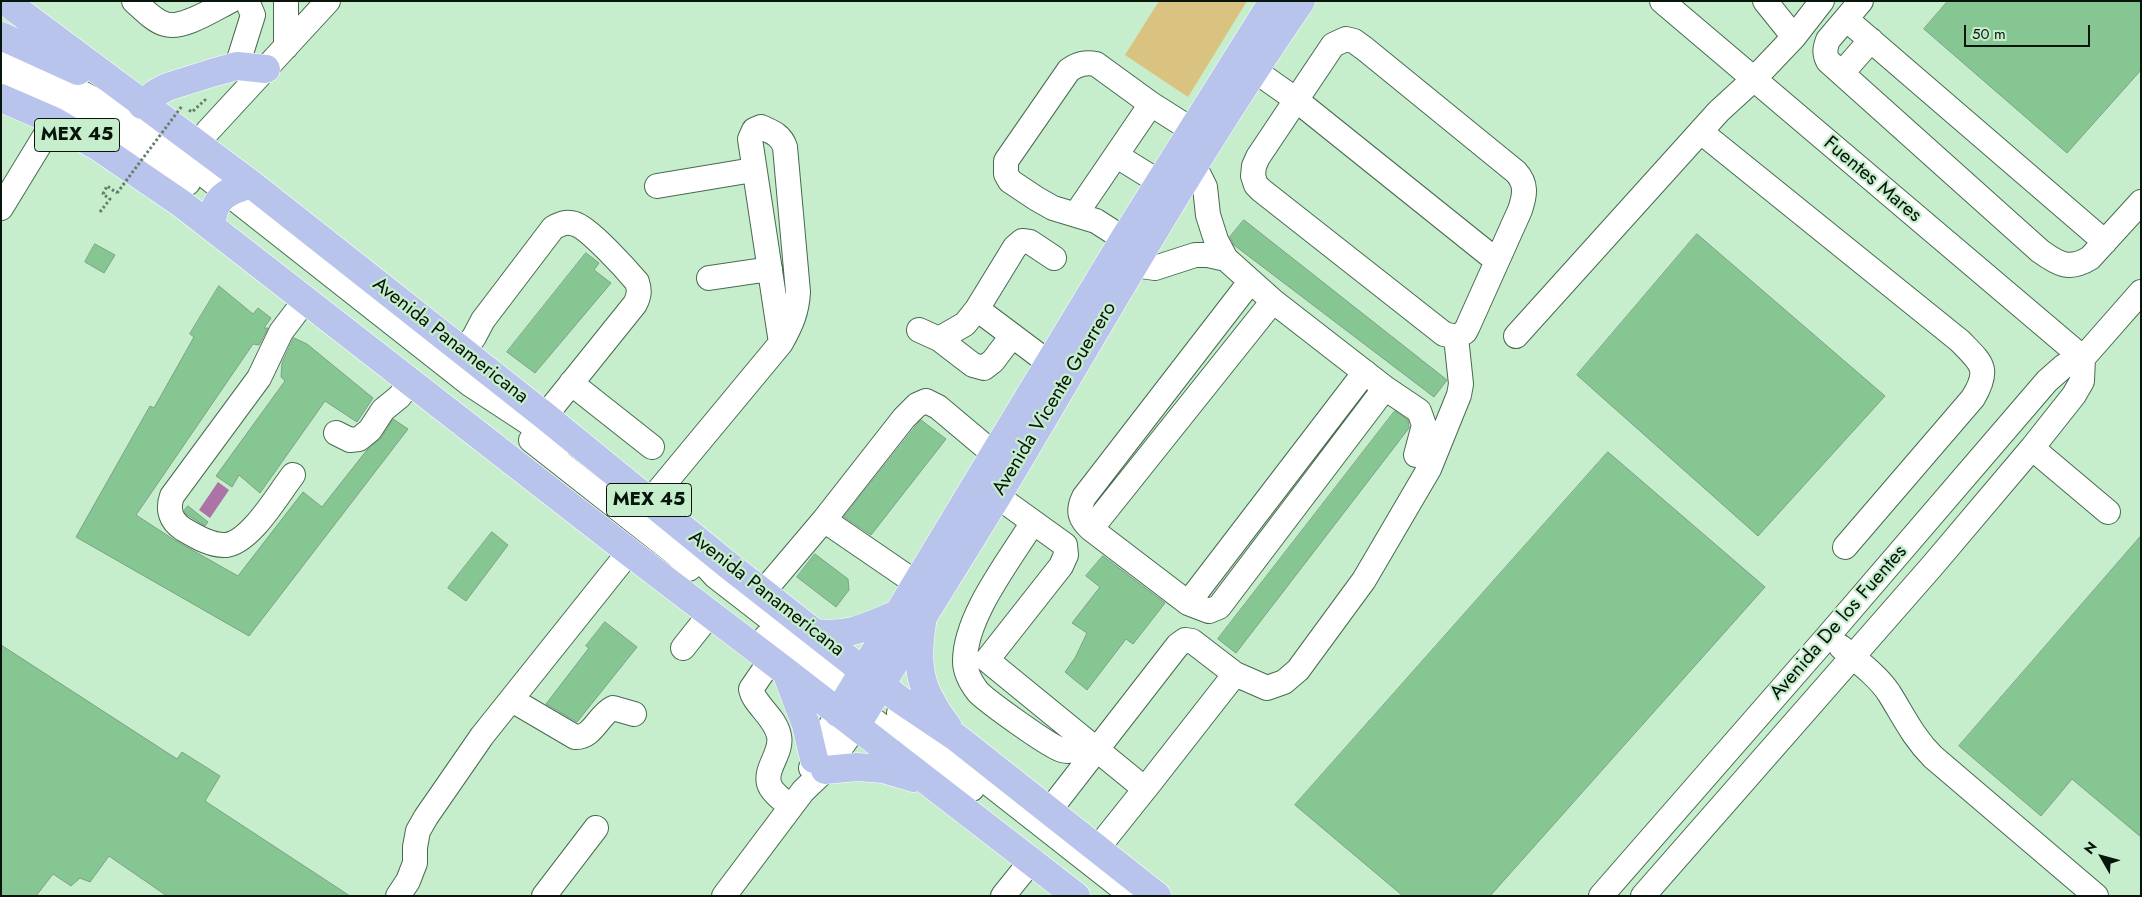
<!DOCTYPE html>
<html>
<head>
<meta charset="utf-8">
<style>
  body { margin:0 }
  #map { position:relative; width:2142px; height:897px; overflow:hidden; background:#c6eecd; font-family:Jost,sans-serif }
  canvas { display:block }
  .frame { position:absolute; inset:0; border:2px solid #07150a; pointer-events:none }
  .north { position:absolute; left:2077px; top:832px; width:50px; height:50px; -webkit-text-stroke:4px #c6eecd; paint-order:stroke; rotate:308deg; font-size:14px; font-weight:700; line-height:20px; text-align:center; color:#07150a }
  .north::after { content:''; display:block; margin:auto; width:18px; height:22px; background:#07150a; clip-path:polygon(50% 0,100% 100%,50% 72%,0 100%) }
  .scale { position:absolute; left:1964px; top:25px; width:126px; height:22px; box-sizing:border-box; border:2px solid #07150a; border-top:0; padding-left:6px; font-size:15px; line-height:18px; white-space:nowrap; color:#07150a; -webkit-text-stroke:4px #c6eecd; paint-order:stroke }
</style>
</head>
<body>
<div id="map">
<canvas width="2142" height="897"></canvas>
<div class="frame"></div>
<div class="north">N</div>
<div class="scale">50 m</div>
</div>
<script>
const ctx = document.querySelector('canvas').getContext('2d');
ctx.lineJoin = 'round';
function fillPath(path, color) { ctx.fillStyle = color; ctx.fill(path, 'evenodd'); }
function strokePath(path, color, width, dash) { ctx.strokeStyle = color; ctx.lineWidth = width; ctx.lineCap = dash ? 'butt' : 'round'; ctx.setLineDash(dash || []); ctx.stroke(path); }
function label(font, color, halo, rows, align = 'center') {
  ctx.font = font + ' Jost,sans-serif'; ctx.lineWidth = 4.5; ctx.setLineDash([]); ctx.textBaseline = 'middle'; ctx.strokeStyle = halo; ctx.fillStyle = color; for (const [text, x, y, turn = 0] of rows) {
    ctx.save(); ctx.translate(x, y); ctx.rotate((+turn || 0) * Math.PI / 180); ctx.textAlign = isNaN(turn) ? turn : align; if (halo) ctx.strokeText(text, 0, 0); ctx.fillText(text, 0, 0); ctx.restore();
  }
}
const green = new Path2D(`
  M1159,1h88l-59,96 -63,-42z`);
const water = new Path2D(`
  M218,482l11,8 -19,28 -11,-8z`);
const building = new Path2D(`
  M1948,1h193v69l-74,83 -143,-124z
  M1244,220l203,160 -13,17 -200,-152 -4,-8z
  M1697,234l188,162 -127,140 -181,-161z
  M95,244l20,11 -11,18 -19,-11z
  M586,253l13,10 -5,7 17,13 -76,90 -28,-21z
  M219,286l34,28 5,-6 13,10 -7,10h4l-9,17 -6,-1 -117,171 40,26 62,35 65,-84 19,15 45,-57 14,-12 12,-19 15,10 -159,207 -173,-99 74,-131 4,2 40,-71 -4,-3z
  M294,338l13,6 66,54 -16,24 -32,-21 -65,92 -21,-18 -7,12 -16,-11 69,-95 -4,-4 1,-14z
  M1395,411l13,9 1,8 -173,225 -18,-14z
  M921,420l25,19 -75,96 -27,-18z
  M1608,452l157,135 -275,309h-87l-108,-91z
  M188,506l20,16 -3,4 -19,-12 -2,-3z
  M492,532l16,13 -42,56 -18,-13z
  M2141,536v301l-69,-58 -31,37 -82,-70z
  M815,554l33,25 1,11 -13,17 -39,-30z
  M1103,556l62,47 -32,41 -7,-5 -39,51 -22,-18 10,-14 12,-25 -15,-10 28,-36 -14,-11z
  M605,622l32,25 -60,75 -31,-18 43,-56 -3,-2z
  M1,645l176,114 5,-7 38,24 -15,25 145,95h-183l-58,-40 -19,26 -10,-4 -9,8 -18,-12 -17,22h-35z`);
const path = new Path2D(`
  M189,110l3,2 13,-12 3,2
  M100,212l10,-13 -7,-5 4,-8 10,7`);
const minor = new Path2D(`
  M134,1c9,8 20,20 31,23 17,6 49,-15 65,-23
  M286,1v46
  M1662,1l421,357
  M1861,1l-33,39c-3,8 -4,13 0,21l212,190c18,13 29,20 50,7l51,-56
  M1846,19l259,223
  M1794,37l28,-36
  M1346,39l8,2 11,8 151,123c11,12 9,23 4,38l-52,116 -3,6 -9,5 -12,-3 -183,-144 -5,-5 -3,-9 1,-10 4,-9 75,-112z
  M1,57c59,20 112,52 164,87l306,241 90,59
  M237,66l16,-51 -6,-14
  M1254,70l41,29 202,162
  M1842,73l29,-33
  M1,77c67,27 131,60 187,106
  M1701,132l259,209c21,22 31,27 13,57l-128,149
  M198,145l10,-14 120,-130
  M1117,156l42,26
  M1195,167l10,20 3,28 8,25 10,19 47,42 112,87 34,23 5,14 -8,30
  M657,186l96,-16
  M1,208l53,-87
  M1076,214l75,-110
  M1124,239l-28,-18 -43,-13 -16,-9 -27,-18 -4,-7v-13l63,-91c9,-6 16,-8 27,-6l55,40 41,26
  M1134,265l21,3 40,-13h13l18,4
  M709,278l61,-9
  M1250,282l-166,215c-7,14 -4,22 7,32l97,74 21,8 10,-4 166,-219
  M977,309l72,54
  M919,330l20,9 26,-15 12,-15 38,-62 7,-6 8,1 24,16
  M1516,336l203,-225 35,-32 40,-42 -29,-36
  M939,339l34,26 11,3 9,-7 19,-25
  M463,351l11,-14 9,-17 70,-92c7,-4 13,-7 22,-4 14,4 51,45 62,58 3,9 2,14 -2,22l-90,112
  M571,383l81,64
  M336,433l14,7 9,-1 11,-9 13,-20 16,-13 12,-15
  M531,440l146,115 12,14
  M2032,448l76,64
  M293,475c-15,19 -42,67 -67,70 -15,1 -31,-9 -43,-16 -12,-8 -16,-19 -11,-33l87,-118 22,-46 25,-33
  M997,496l68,49 1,10 -5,11 -74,94 158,129 -48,60
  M650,501l131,-158c10,-18 16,-31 17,-51l-13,-145c-4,-12 -13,-15 -24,-20l-7,3 -4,9 31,204
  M824,520l92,63
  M1033,522c-23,38 -68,94 -68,139 0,11 6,22 13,31 10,10 72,55 84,58 11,3 16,-2 24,-9
  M1091,529l182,-228
  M681,539l34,37 85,66 72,51
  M763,592l61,-72 80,-102 13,-13 9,-4 12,6 56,47
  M1188,603l177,-231
  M766,637l114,88 92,64
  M1841,647c16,14 36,28 48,46 15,24 24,44 44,64l163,139
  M683,648l27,-34
  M771,660l-20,29c3,16 24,27 28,47 4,18 -18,35 -8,52 4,7 13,13 20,19
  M1235,674l32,14 17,-6 14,-12 66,-90 65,-111 30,-74 2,-11 -5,-47
  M512,700l63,37c18,1 23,-22 38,-29l21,6
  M899,713l233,183
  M811,768l15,-34 12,-21
  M1049,811l129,-166 7,-5 7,1 43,33 -90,115
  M398,896l10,-15 7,-18v-16l3,-16 8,-14 56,-81 147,-184
  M544,896l52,-68
  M724,896l79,-105 22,-21 31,-44
  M1003,896l29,-36
  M1601,896l227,-260 219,-255 17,-15 19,-8 58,-66
  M1643,896l290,-331 99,-117 42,-53 8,-14 1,-23`);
const major = new Path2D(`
  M5,1l246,183 294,232 183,149 171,134 58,39 200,158
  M1,36l77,35
  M1,98l53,23 46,27 82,56 447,348 156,119 291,225
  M142,105l14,-12 11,-6 48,-15 22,-6 29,3
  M211,226c3,-29 14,-34 40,-42
  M922,623c-7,45 -2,67 26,104
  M815,633c33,4 52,-6 82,-19
  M786,672l20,53 8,34
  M838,713l286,-474 149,-238
  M856,726c53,-89 110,-176 163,-266 91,-154 180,-311 282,-459
  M825,770l32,-3 27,2 30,9`);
const pathBridge = new Path2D(`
  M117,193l65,-87`);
const shields = [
  [77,135,85],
  [649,500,85]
];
const shieldNames = [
  ["MEX 45",77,135],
  ["MEX 45",649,500]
];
const streetNames = [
  ["Fuentes Mares",1872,180,40],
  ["Avenida Panamericana",450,341,38],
  ["Avenida Vicente Guerrero",1055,399,-59],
  ["Avenida Panamericana",766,594,38],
  ["Avenida De los Fuentes",1839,623,-49]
];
fillPath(green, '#dac280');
fillPath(water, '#ab73a6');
fillPath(building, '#86c693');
strokePath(building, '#7ca183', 1);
strokePath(minor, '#476b4e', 26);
strokePath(major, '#fff', 29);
strokePath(path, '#647f69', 3, [2.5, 2.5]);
strokePath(minor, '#fff', 24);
strokePath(major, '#b8c4eb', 28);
strokePath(pathBridge, '#647f69', 3, [2.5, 2.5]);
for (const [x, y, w] of shields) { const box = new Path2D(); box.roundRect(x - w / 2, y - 16.5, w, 33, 4); ctx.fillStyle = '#c6eecd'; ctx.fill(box); strokePath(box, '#07150a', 1); }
label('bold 19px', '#07150a', null, shieldNames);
label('20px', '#07150a', '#c6eecd', streetNames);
</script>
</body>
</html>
